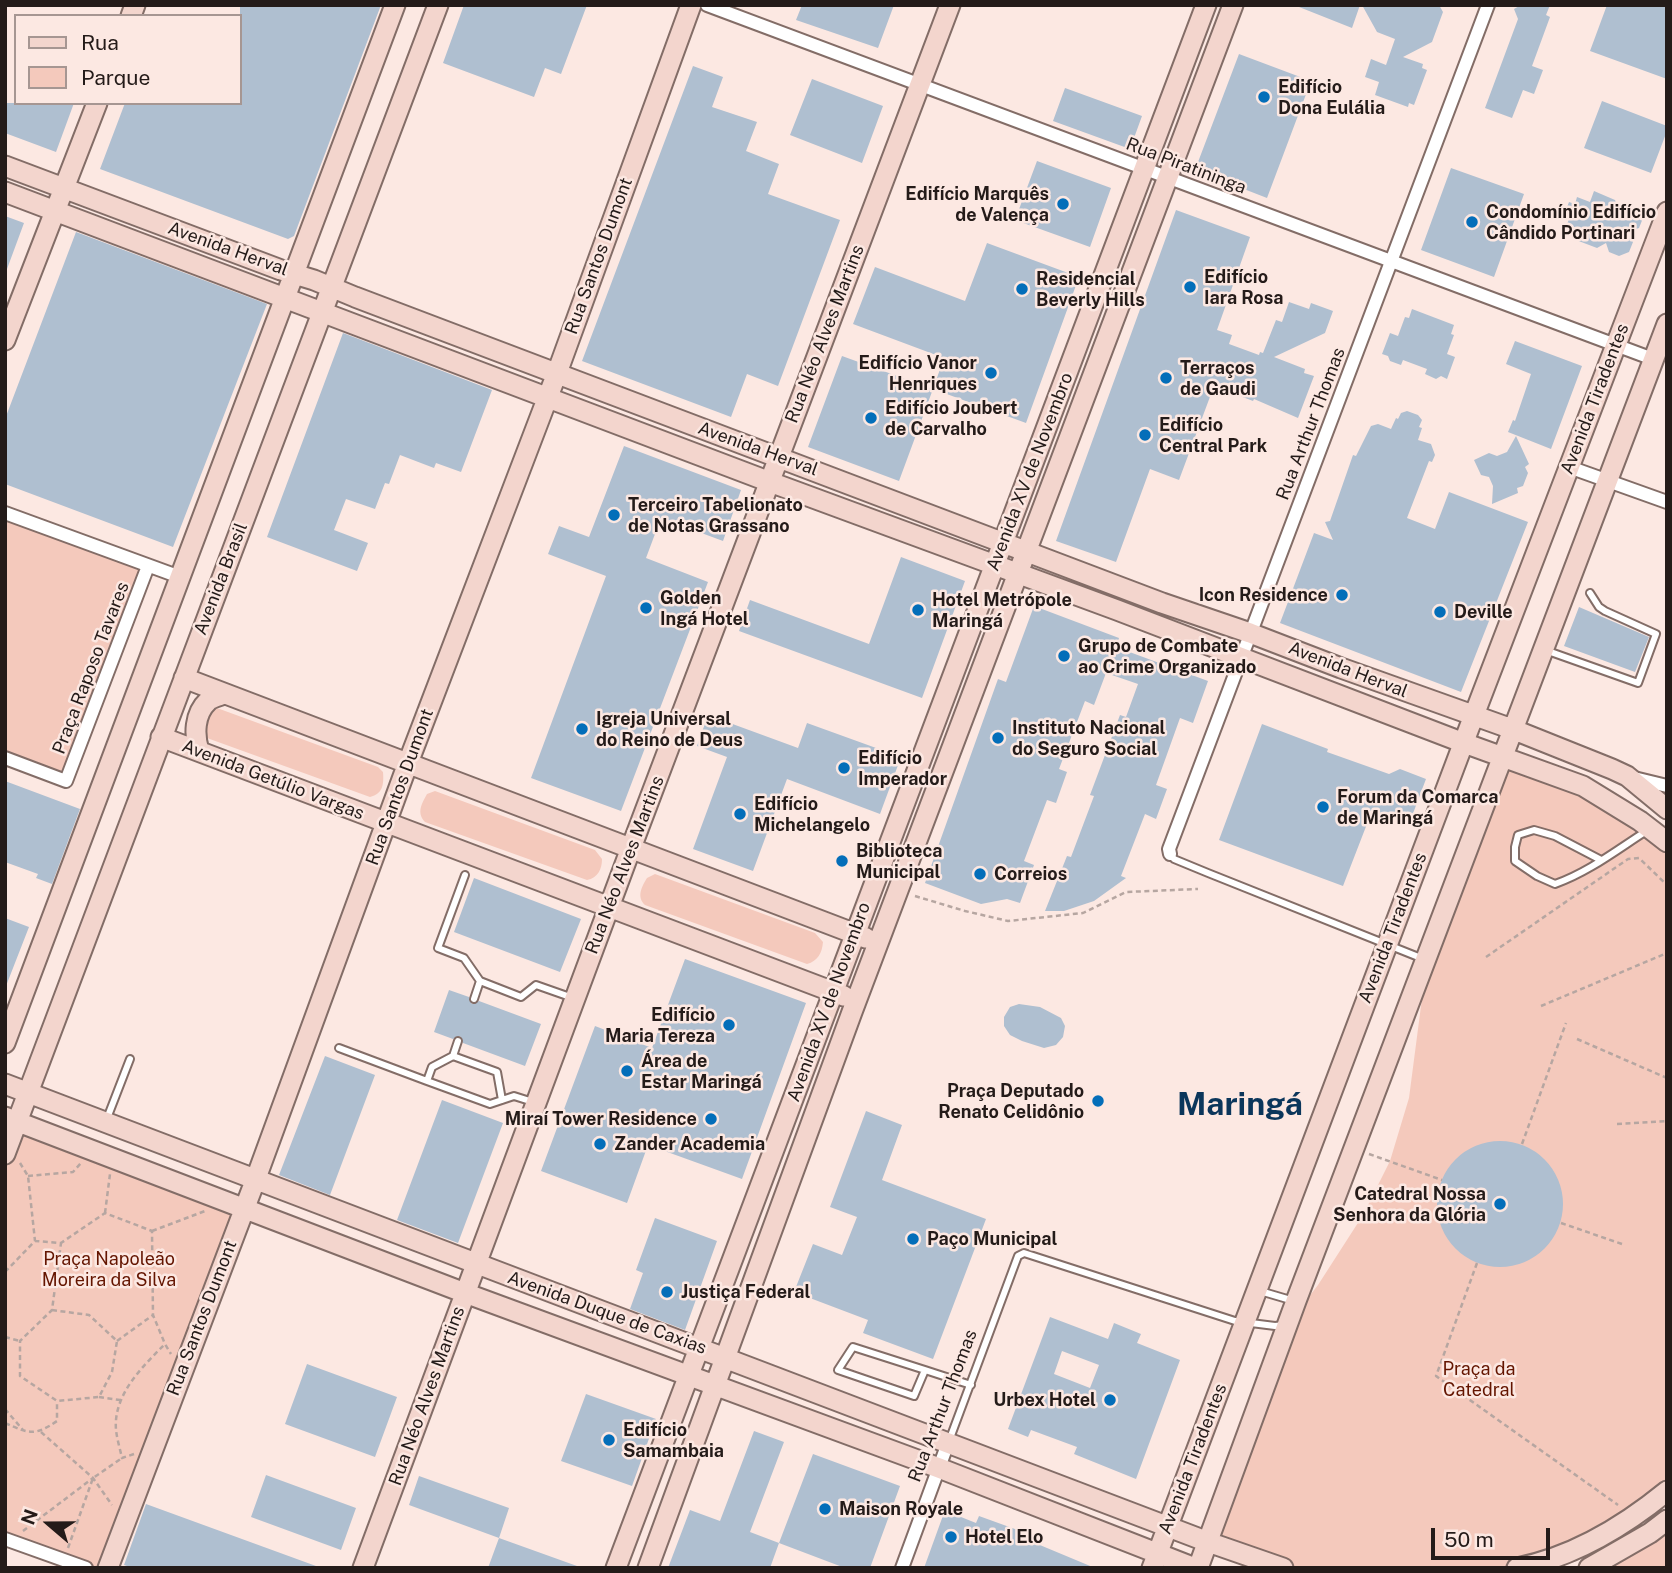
<!DOCTYPE html>
<html>
<head>
<meta charset="utf-8">
<style>
  body { margin:0 }
  #map { position:relative; width:1672px; height:1573px; overflow:hidden; background:#fce8e2; font-family:"Public Sans",sans-serif }
  canvas { display:block }
  .frame { position:absolute; inset:0; border:7px solid #241b19; pointer-events:none }
  .legend { position:absolute; left:14px; top:14px; width:228px; height:91px; box-sizing:border-box; background:#fce8e2; border:2px solid #a69692; margin:0; padding:9px 12px; list-style:none; font-size:21px; color:#241b19 }
  .legend li { display:flex; align-items:center; gap:14px; height:35px }
  .legend b { width:35px; border:2px solid #a69692 }
  .north { position:absolute; left:14px; top:1489px; width:70px; height:70px; -webkit-text-stroke:5px #fce8e2; paint-order:stroke; rotate:290deg; font-size:19px; font-weight:700; line-height:28px; text-align:center; color:#241b19 }
  .north::after { content:''; display:block; margin:auto; width:24px; height:32px; background:#241b19; clip-path:polygon(50% 0,100% 100%,50% 72%,0 100%) }
  .scale { position:absolute; left:1431px; top:1528px; width:119px; height:32px; box-sizing:border-box; border:4px solid #241b19; border-top:0; padding-left:9px; font-size:21px; line-height:24px; white-space:nowrap; color:#241b19; -webkit-text-stroke:5px #fce8e2; paint-order:stroke }
</style>
</head>
<body>
<div id="map">
<canvas width="1672" height="1573"></canvas>
<div class="frame"></div>
<ul class="legend">
<li><b style="height:9px;background:#f3d5cd"></b>Rua</li>
<li><b style="height:19px;background:#f4c9bc"></b>Parque</li>
</ul>
<div class="north">N</div>
<div class="scale">50 m</div>
</div>
<script>
const ctx = document.querySelector('canvas').getContext('2d');
ctx.lineJoin = 'round';
function fillPath(path, color) { ctx.fillStyle = color; ctx.fill(path, 'evenodd'); }
function strokePath(path, color, width, dash) { ctx.strokeStyle = color; ctx.lineWidth = width; ctx.lineCap = dash ? 'butt' : 'round'; ctx.setLineDash(dash || []); ctx.stroke(path); }
function label(font, color, halo, rows, align = 'center') {
  ctx.font = font + ' "Public Sans",sans-serif'; ctx.lineWidth = 5; ctx.setLineDash([]); ctx.textBaseline = 'middle'; ctx.strokeStyle = halo; ctx.fillStyle = color; for (const [text, x, y, turn = 0] of rows) {
    ctx.save(); ctx.translate(x, y); ctx.rotate((+turn || 0) * Math.PI / 180); ctx.textAlign = isNaN(turn) ? turn : align; if (halo) ctx.strokeText(text, 0, 0); ctx.fillText(text, 0, 0); ctx.restore();
  }
}
const green = new Path2D(`
  M5,513l143,53 -82,215 -61,-23z
  M217,708l161,59 5,5c1,12 0,22 -13,25l-163,-59 -3,-3 3,-21z
  M1502,756l81,30 84,56v649l-32,25 -118,52h-234l-75,-26 79,-217 31,-40 45,-70 27,-54 19,-63 18,-138z
  M435,791l160,59 7,9c0,10 -4,19 -15,21l-162,-58c-9,-9 -3,-19 2,-28z
  M655,874l160,59 8,9c-1,11 -5,19 -16,22l-162,-59c-9,-8 -3,-19 2,-27z
  M17,1121l227,86 -136,361h-22l-81,-29v-385z
  M1667,1520v48h-78z`);
const building = new Path2D(`
  M240,5h141l-87,231 -6,3 -188,-70 25,-66h115z
  M464,5h123l-26,69 -16,-6 -11,29 -91,-34z
  M802,5h92l-16,43 -82,-28z
  M1294,5h66l-8,23z
  M1362,5h77l4,7 -11,30 -29,15 20,7 -1,4 5,2 -13,35 -5,-2 -1,4 -33,-12 4,-13 -14,-5 6,-18 15,6 9,-26 -18,-7z
  M1521,5h29l-4,10 4,2 -18,49 11,4 -9,24 -11,-4 -11,28 -27,-10 33,-89 -4,-10z
  M1607,5h60v74l-77,-28z
  M1239,54l72,27 -44,117 -72,-28z
  M693,66l30,11 -11,30 45,15 -11,29 33,13 -11,30 72,26 -62,166 -31,-12 -16,43 -149,-56z
  M812,79l71,27 -21,57 -72,-28z
  M1065,88l77,28 -12,33 -77,-28z
  M1602,101l65,25v5l-16,42 -67,-25z
  M5,103h69l-18,49 -51,-19z
  M1037,161l74,27 -21,59 -75,-27z
  M1451,168l73,26 -30,83 -73,-27z
  M1594,191l21,9 4,9 8,-5 10,4 6,10 -4,10 -12,4 6,10 -4,10 -10,4 -10,-4 -3,-9 -9,5 -21,-8 3,-11 -12,-5 3,-7 -6,-2 5,-13 6,2 2,-7 13,5z
  M1176,210l74,27 -33,93 15,5 -3,9 30,11 1,-3 3,1 13,-33 6,2 7,-20 20,7 2,-6 22,8 -8,22 -51,24 31,12 -1,4 10,3 -16,42 -44,-19 -1,2 -39,-15 -35,94 -29,-11 -34,93 -60,-21z
  M5,216l19,7 -17,46h-2z
  M76,232l191,72 -94,243 -168,-63v-65z
  M987,243l92,34 -53,146 -93,-34 11,-31 -91,-34 22,-57 90,34z
  M1412,309l42,16 -3,9 3,1 -7,19 8,3 -8,22 -6,-3 -5,3 -11,-5 2,-5 -24,-9 -2,5 -11,-4 -2,-5 -6,-2 8,-21 8,3 7,-19 4,1z
  M343,333l149,57 -31,82 -25,-9 -2,5 -34,-13 -11,29 -4,-1 -10,26 -29,-10 -12,31 34,13 -11,28 -90,-34z
  M1515,341l67,25 -31,83 -43,-17 5,-12 2,1 16,-47 -25,-10z
  M842,356l91,33 -34,92 -91,-34z
  M1407,411l11,4 4,5 -3,7 3,1 -4,12 13,4 4,11 -3,7 -3,-1 -22,57 28,11 14,-37 79,30 -67,170 -181,-69 34,-90 19,7 -8,-18 5,-1 23,-66 3,1 15,-30 7,-2 13,5 5,-11 2,1 3,-6z
  M1516,436l13,28 -4,3 3,6 -5,13 -6,2 1,5 -26,11 1,-18 -4,-9 -8,-2 -7,-15 15,-7 8,3 10,-4z
  M624,446l117,44 -18,51 -62,-23 -15,40 62,24 -87,229 -90,-33 75,-202 -58,-22 11,-28 30,11z
  M901,557l64,24 -43,117 -183,-67 11,-31 119,44z
  M1034,606l85,32 -3,9 92,34 -15,42 -13,-5 -24,67 11,4 -11,30 -11,-5 -24,62 5,2 -32,23 -30,10h-19l22,-55 4,1 23,-61 -4,-1 30,-80 6,2 12,-33 -32,-11 -12,32 -9,-4 -26,68 8,3 -11,31 -9,-3 -23,61 10,4 -14,38 -13,-4 -26,5 -56,-21 73,-204 8,3z
  M1579,607l70,30 -14,35 -71,-26z
  M708,715l90,33 9,-25 94,34 -21,57 -93,-35 -34,92 -60,-22 34,-92 -30,-11z
  M1262,724l66,25 -1,3 62,22 11,-5 26,10 -17,45 -37,-13 -29,75 -124,-46z
  M5,781l75,28 -28,75 -16,-6 2,-4 -33,-12z
  M474,878l107,41 -21,53 -106,-40z
  M5,918l24,9 -23,59h-1z
  M685,959l121,44 -64,176 -94,-34 -21,58 -86,-32 54,-145 57,22z
  M449,990l20,7 3,7 7,-3 62,23 -16,42 -62,-23 -3,-7 -7,3 -19,-7z
  M1019,1004l21,3 21,11 4,8 -2,11 -7,8 -12,3 -22,-7 -12,-6 -6,-9v-9l6,-10z
  M325,1056l50,19 -45,120 -51,-20z
  M442,1100l61,23 -45,120 -61,-23z
  M866,1111l36,14 -20,55 104,39 -53,140 -70,-26 5,-13 -74,-28 19,-48 29,11 15,-38 -27,-10z
  M1437 1204a63 63 0 1 1 126 0a63 63 0 1 1-126 0Z
  M655,1218l62,23 -32,89 -55,-21 13,-36 -7,-3z
  M1050,1317l58,22 6,-16 27,11 -4,9 43,17 -44,119 -62,-25 3,-7 -46,-17 -3,7 -20,-8zM1062,1351l37,14 -9,23 -36,-14z
  M307,1364l90,33 -22,60 -90,-33z
  M586,1394l70,25 -24,67 -71,-25z
  M754,1431l30,11 -34,90 29,11 -9,25h-102l22,-58 30,11z
  M813,1454l87,32 -30,82h-25l-66,-25z
  M266,1475l90,33 -15,42 -90,-33z
  M419,1476l90,32 -10,30 -90,-33z
  M949,1499l7,16 20,8 3,-7 58,21 -2,6 60,25h-171z
  M146,1504l170,62v2h-183l-9,-3z
  M499,1538l78,28 -1,2h-88z`);
const path = new Path2D(`
  M915,896l50,15 43,10 75,-8 43,-21 72,-3
  M1486,957l142,-98 11,-1 28,27
  M1541,1006l126,-53
  M1577,1039l90,39
  M1617,1124l50,-3
  M1522,1144l44,-121
  M1369,1154l73,26
  M20,1163l8,13 7,65
  M28,1176l45,-4 8,-9
  M105,1213l5,-39
  M1561,1223l61,21
  M152,1231l53,-20
  M1477,1263l-41,113 182,129
  M5,1272l30,-31 26,2 44,-30 47,18 1,84 12,29
  M52,1310l37,5 28,26 -5,31 -13,25 -42,4 -37,-25v-35l32,-31 9,-67
  M5,1337l15,4
  M117,1341l36,-26
  M99,1397l21,3
  M5,1409l18,21
  M5,1423c25,11 30,13 52,-2v-20
  M41,1432l52,46 19,27
  M134,1454l-12,4c-2,-9 -5,-19 -6,-28 -3,-35 26,-63 49,-86l6,10
  M23,1531l70,-53
  M68,1548l25,-70 29,-20`);
const lane = new Path2D(`
  M1545,650l93,33 18,-49 -51,-23 -6,-4 -9,-14
  M1170,854l4,5 34,14 213,85
  M1601,860l-46,-24 -21,-6 -16,5 -3,12v14l22,15 18,8c34,-12 63,-35 93,-54
  M465,875l-27,73 26,10 16,23 41,16 15,-12 37,13
  M474,999l6,-18
  M458,1041l-5,15 -21,11 -5,14 63,23 24,-8 19,6
  M339,1048l88,33
  M453,1056l44,16 5,28
  M106,1121l24,-62
  M1260,1291l34,10
  M853,1347l72,23 -11,26 -76,-26z
  M925,1370l46,15
  M949,1441l69,-185 6,-3 211,68 40,5 10,-1`);
const street = new Path2D(`
  M707,5l946,354
  M1569,467l98,35
  M5,513l175,64
  M5,758l61,23 82,-215
  M1634,778l33,8
  M1170,854l-1,-5 319,-844
  M5,1539l81,29
  M902,1568l46,-125`);
const secondary = new Path2D(`
  M131,16l4,-11
  M5,166l276,104 33,10 41,17 807,306 88,30 91,35 171,61 100,40 15,7 40,33
  M5,192l765,290 347,128 347,133 119,43 57,35 27,21
  M5,340l92,-237
  M184,678l682,260
  M161,737l683,259
  M199,751c-5,-16 -5,-37 9,-50 3,-3 11,-5 16,-7
  M5,1043l390,-1038
  M5,1084l1203,458 75,26
  M5,1117l460,176 474,175 256,100
  M5,1154l433,-1149
  M108,1568l147,-387 153,-418 149,-390 134,-368
  M363,1568l268,-720 319,-843
  M616,1568l590,-1563
  M648,1568l204,-556 381,-1007
  M1152,1568l319,-845 196,-511
  M1198,1568l98,-267 371,-977
  M1517,1568c56,-11 106,-41 150,-77
  M1589,1568l61,-35 17,-13`);
const markers = [
  [1264,97,7,"#046eb9"],
  [1063,204,7,"#046eb9"],
  [1472,222,7,"#046eb9"],
  [1190,287,7,"#046eb9"],
  [1022,289,7,"#046eb9"],
  [991,373,7,"#046eb9"],
  [1166,378,7,"#046eb9"],
  [871,418,7,"#046eb9"],
  [1145,435,7,"#046eb9"],
  [614,515,7,"#046eb9"],
  [1342,595,7,"#046eb9"],
  [646,608,7,"#046eb9"],
  [918,610,7,"#046eb9"],
  [1440,612,7,"#046eb9"],
  [1064,656,7,"#046eb9"],
  [582,729,7,"#046eb9"],
  [998,738,7,"#046eb9"],
  [844,768,7,"#046eb9"],
  [1323,807,7,"#046eb9"],
  [740,814,7,"#046eb9"],
  [842,861,7,"#046eb9"],
  [980,874,7,"#046eb9"],
  [729,1025,7,"#046eb9"],
  [627,1071,7,"#046eb9"],
  [1098,1101,7,"#046eb9"],
  [711,1119,7,"#046eb9"],
  [600,1144,7,"#046eb9"],
  [1500,1204,7,"#046eb9"],
  [913,1239,7,"#046eb9"],
  [667,1292,7,"#046eb9"],
  [1110,1400,7,"#046eb9"],
  [609,1440,7,"#046eb9"],
  [825,1509,7,"#046eb9"],
  [951,1537,7,"#046eb9"]
];
const poiNames = [
  ["Edifício",1278,87],
  ["Dona Eulália",1278,108],
  ["Edifício Marquês",1049,194,"right"],
  ["de Valença",1049,215,"right"],
  ["Condomínio Edifício",1486,212],
  ["Cândido Portinari",1486,233],
  ["Edifício",1204,277],
  ["Iara Rosa",1204,298],
  ["Residencial",1036,279],
  ["Beverly Hills",1036,300],
  ["Edifício Vanor",977,363,"right"],
  ["Henriques",977,384,"right"],
  ["Terraços",1180,368],
  ["de Gaudi",1180,389],
  ["Edifício Joubert",885,408],
  ["de Carvalho",885,429],
  ["Edifício",1159,425],
  ["Central Park",1159,446],
  ["Terceiro Tabelionato",628,505],
  ["de Notas Grassano",628,526],
  ["Icon Residence",1328,595,"right"],
  ["Golden",660,598],
  ["Ingá Hotel",660,619],
  ["Hotel Metrópole",932,600],
  ["Maringá",932,621],
  ["Deville",1454,612],
  ["Grupo de Combate",1078,646],
  ["ao Crime Organizado",1078,667],
  ["Igreja Universal",596,719],
  ["do Reino de Deus",596,740],
  ["Instituto Nacional",1012,728],
  ["do Seguro Social",1012,749],
  ["Edifício",858,758],
  ["Imperador",858,779],
  ["Forum da Comarca",1337,797],
  ["de Maringá",1337,818],
  ["Edifício",754,804],
  ["Michelangelo",754,825],
  ["Biblioteca",856,851],
  ["Municipal",856,872],
  ["Correios",994,874],
  ["Edifício",715,1015,"right"],
  ["Maria Tereza",715,1036,"right"],
  ["Área de",641,1061],
  ["Estar Maringá",641,1082],
  ["Praça Deputado",1084,1091,"right"],
  ["Renato Celidônio",1084,1112,"right"],
  ["Miraí Tower Residence",697,1119,"right"],
  ["Zander Academia",614,1144],
  ["Catedral Nossa",1486,1194,"right"],
  ["Senhora da Glória",1486,1215,"right"],
  ["Paço Municipal",927,1239],
  ["Justiça Federal",681,1292],
  ["Urbex Hotel",1096,1400,"right"],
  ["Edifício",623,1430],
  ["Samambaia",623,1451],
  ["Maison Royale",839,1509],
  ["Hotel Elo",965,1537]
];
const streetNames = [
  ["Rua Piratininga",1186,166,21],
  ["Avenida Herval",228,249,20],
  ["Rua Santos Dumont",599,256,-70],
  ["Rua Néo Alves Martins",825,334,-69],
  ["Avenida Tiradentes",1595,399,-69],
  ["Rua Arthur Thomas",1311,424,-69],
  ["Avenida Herval",758,449,20],
  ["Avenida XV de Novembro",1030,472,-69],
  ["Avenida Brasil",221,579,-69],
  ["Praça Raposo Tavares",91,668,-69],
  ["Avenida Herval",1348,670,21],
  ["Avenida Getúlio Vargas",273,780,21],
  ["Rua Santos Dumont",400,787,-70],
  ["Rua Néo Alves Martins",625,865,-69],
  ["Avenida Tiradentes",1393,928,-69],
  ["Avenida XV de Novembro",829,1002,-70],
  ["Avenida Duque de Caxias",607,1313,20],
  ["Rua Santos Dumont",202,1318,-69],
  ["Rua Néo Alves Martins",427,1396,-70],
  ["Rua Arthur Thomas",943,1406,-69],
  ["Avenida Tiradentes",1193,1459,-69]
];
const parkNames = [
  ["Praça Napoleão",109,1259],
  ["Moreira da Silva",109,1280],
  ["Praça da",1479,1369],
  ["Catedral",1479,1390]
];
const townNames = [
  ["Maringá",1240,1105]
];
fillPath(green, '#f4c9bc');
fillPath(building, '#afbfd0');
strokePath(lane, '#836d67', 10);
strokePath(street, '#836d67', 16);
strokePath(secondary, '#836d67', 23);
strokePath(path, '#b6a6a1', 2.5, [5, 3.5]);
strokePath(lane, '#fff', 6);
strokePath(street, '#fff', 12);
strokePath(secondary, '#f3d5cd', 19);
for (const [x, y, r, color] of markers) { const dot = new Path2D(); dot.arc(x, y, r, 0, 2 * Math.PI); ctx.fillStyle = color; ctx.fill(dot); strokePath(dot, '#fce8e2', 2.5); }
label('bold 18px', '#241b19', '#fce8e2', poiNames, 'left');
label('18px', '#241b19', '#fce8e2', streetNames);
label('18px', '#641500', '#fce8e2', parkNames);
label('bold 32px', '#0b365b', '#fce8e2', townNames);
</script>
</body>
</html>
